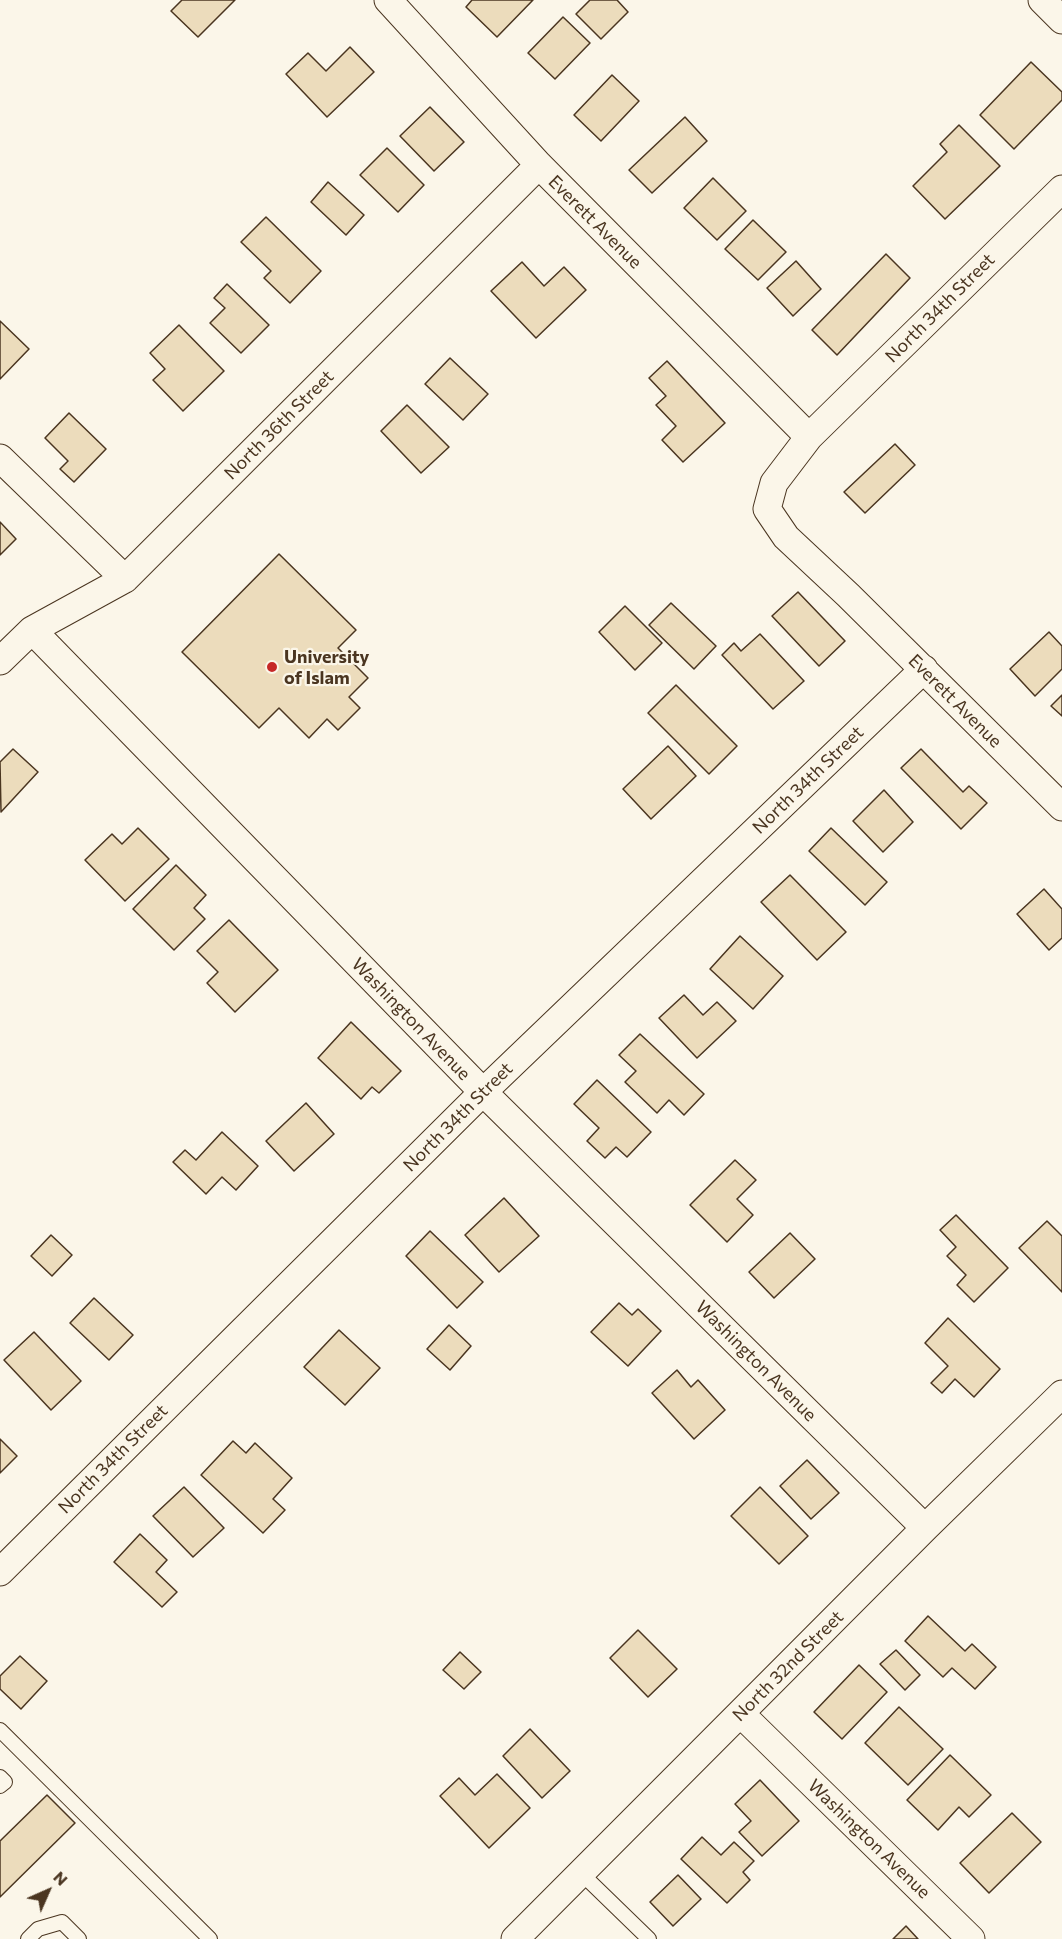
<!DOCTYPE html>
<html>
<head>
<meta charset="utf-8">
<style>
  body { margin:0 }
  #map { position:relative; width:1062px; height:1939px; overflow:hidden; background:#fbf6e9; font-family:Commissioner,sans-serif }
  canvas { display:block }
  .north { position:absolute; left:18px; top:1861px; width:60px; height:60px; -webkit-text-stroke:4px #fbf6e9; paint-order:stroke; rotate:45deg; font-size:16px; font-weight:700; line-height:24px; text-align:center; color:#4a3520 }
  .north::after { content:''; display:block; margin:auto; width:21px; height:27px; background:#4a3520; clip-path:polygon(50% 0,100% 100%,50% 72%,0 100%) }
</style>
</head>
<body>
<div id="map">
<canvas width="1062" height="1939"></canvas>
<div class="north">N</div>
</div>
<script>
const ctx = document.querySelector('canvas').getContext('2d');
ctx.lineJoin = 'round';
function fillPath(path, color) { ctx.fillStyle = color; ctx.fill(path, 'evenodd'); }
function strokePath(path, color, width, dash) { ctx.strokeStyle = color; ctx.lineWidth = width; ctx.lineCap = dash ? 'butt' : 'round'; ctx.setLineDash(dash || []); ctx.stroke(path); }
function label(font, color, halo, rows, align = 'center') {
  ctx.font = font + ' Commissioner,sans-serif'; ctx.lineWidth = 4.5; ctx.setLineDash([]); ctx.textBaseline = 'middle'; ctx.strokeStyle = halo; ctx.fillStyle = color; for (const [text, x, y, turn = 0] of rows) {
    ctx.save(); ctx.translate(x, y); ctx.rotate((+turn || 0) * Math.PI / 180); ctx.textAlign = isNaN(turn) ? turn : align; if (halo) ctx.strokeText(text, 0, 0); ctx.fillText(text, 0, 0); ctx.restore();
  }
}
const building = new Path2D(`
  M182,0h53l-37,37 -27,-26z
  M472,0h61l-36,37 -31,-30z
  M590,0h27l11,12 -27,27 -25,-25z
  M563,17l27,26 -35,36 -27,-26z
  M350,47l24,25 -47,45 -41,-43 22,-21 18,18z
  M1031,62l31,30v8l-48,49 -34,-34z
  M612,75l27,26 -38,40 -27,-26z
  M430,107l34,35 -30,29 -34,-35z
  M685,117l22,24 -55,52 -23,-23z
  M959,125l41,41 -55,53 -32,-33 34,-34 -7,-8z
  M387,148l37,37 -26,27 -38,-37z
  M713,178l33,33 -29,29 -33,-32z
  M328,182l36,33 -18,20 -35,-33z
  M266,217l55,54 -31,32 -26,-25 7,-7 -30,-29z
  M753,220l33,32 -28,28 -33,-31z
  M886,254l24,24 -73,77 -25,-25z
  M796,261l25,28 -28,27 -26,-28z
  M522,262l22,24 20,-19 22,23 -50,48 -45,-47z
  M227,284l42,41 -28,28 -31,-30 15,-15 -11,-10z
  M0,321l29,28 -29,30z
  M179,325l45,46 -41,40 -30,-31 12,-11 -15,-16z
  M450,358l38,36 -25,26 -38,-36z
  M667,361l58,62 -42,39 -21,-22 14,-14 -20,-21 10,-9 -17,-18z
  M407,405l42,42 -28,26 -40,-42z
  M69,413l37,36 -32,33 -14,-13 8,-8 -23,-23z
  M895,444l20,21 -50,48 -21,-21z
  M0,522l16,17 -16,16z
  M279,554l77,76 -18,18 30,30 -19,19 11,11 -22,22 -11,-11 -18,19 -30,-30 -20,20 -77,-76z
  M798,592l47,49 -26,25 -47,-50z
  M671,603l45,43 -22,23 -45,-44z
  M625,606l37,37 -27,27 -36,-38z
  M1049,632l13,14v23l-27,27 -25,-27z
  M760,634l44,47 -31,28 -51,-54 12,-12 7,8z
  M676,685l61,61 -28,28 -61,-61z
  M1062,695v21l-11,-10z
  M668,746l28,30 -45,43 -28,-30z
  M13,749l25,23 -37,40 -1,-50z
  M921,749l42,43 6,-6 18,17 -26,26 -60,-61z
  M884,790l29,32 -30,30 -30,-31z
  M138,828l31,31 -44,42 -40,-41 27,-26 10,10z
  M831,828l56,54 -22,23 -56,-54z
  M176,865l30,30 -12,13 11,11 -31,31 -41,-41z
  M790,875l56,57 -29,28 -56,-58z
  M1044,889l18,20v29l-13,12 -32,-36z
  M229,920l49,50 -43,42 -28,-29 11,-11 -21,-21z
  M740,936l43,40 -30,33 -43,-40z
  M684,995l19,20 14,-13 19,19 -39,37 -38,-40z
  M351,1022l50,49 -22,22 -7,-6 -11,12 -43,-41z
  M640,1034l64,60 -20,21 -15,-15 -12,13 -32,-31 11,-11 -17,-16z
  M597,1080l54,52 -24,25 -11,-10 -11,11 -18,-17 12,-13 -25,-24z
  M306,1103l28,31 -40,37 -28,-30z
  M222,1132l36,34 -22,24 -14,-13 -16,17 -33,-32 12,-12 11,10z
  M735,1160l21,20 -19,19 16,16 -26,27 -37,-37z
  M504,1198l35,38 -40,36 -34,-37z
  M956,1215l52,53 -34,34 -17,-17 9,-10 -19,-19 9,-9 -16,-17z
  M1047,1221l15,15v56l-43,-44z
  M430,1231l53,51 -26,26 -51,-52z
  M790,1233l25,26 -41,39 -25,-26z
  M51,1235l21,20 -20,21 -21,-20z
  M94,1298l39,37 -24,25 -39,-37z
  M619,1303l13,12 6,-6 23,22 -33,35 -37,-34z
  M948,1318l52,51 -26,28 -19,-18 -13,14 -11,-10 17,-17 -23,-23z
  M449,1325l22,21 -21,24 -23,-21z
  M339,1330l41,38 -35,37 -41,-38z
  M34,1332l47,49 -30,29 -47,-50z
  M677,1370l14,17 7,-7 27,30 -31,29 -42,-46z
  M0,1439l17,17 -17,17z
  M233,1441l13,12 9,-10 37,35 -19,21 12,11 -22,23 -62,-58z
  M807,1460l32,33 -28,26 -31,-33z
  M184,1487l40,41 -31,29 -40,-41z
  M760,1487l48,49 -29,28 -48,-48z
  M140,1534l27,26 -11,12 21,20 -15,15 -48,-45z
  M928,1616l37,35 7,-7 24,23 -21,22 -23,-21 -9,9 -38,-36z
  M638,1630l39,39 -29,28 -38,-39z
  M896,1650l24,25 -15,15 -25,-26z
  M460,1652l21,20 -17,17 -21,-19z
  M20,1656l27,25 -26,28 -21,-20v-13z
  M859,1665l28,27 -45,47 -28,-27z
  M899,1707l44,42 -35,36 -43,-42z
  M530,1729l40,42 -28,27 -39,-42z
  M950,1755l41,40 -22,22 -10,-10 -21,23 -31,-30z
  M497,1774l33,34 -41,40 -49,-52 19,-18 16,17z
  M760,1780l39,41 -37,35 -23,-24 12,-11 -16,-17z
  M47,1795l28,28 -75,74v-56z
  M1012,1813l29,29 -52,51 -29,-30z
  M702,1837l19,18 13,-13 20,19 -11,11 7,8 -23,23 -46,-44z
  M678,1875l23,24 -28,27 -23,-24z
  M906,1926l12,13h-25z`);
const lane = new Path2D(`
  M0,1730l210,209
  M0,1777l5,5 -5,4
  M581,1873l68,66
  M28,1939l10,-10 24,-7 17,17`);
const street = new Path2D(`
  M388,0l151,165 270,272
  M1042,0l20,20
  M1062,189l-253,248 -35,46 -7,26 19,28 62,58 214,212
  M0,458l125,121
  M32,630l451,462 442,436
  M0,661l32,-31 93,-51 414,-414
  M0,1572l483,-480 441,-423
  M741,1714l230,225
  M515,1939l410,-411 137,-134`);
const markers = [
  [272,667,6,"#c62828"]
];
const streetNames = [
  ["Everett Avenue",595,222,45],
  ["North 34th Street",940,308,-45],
  ["North 36th Street",279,425,-45],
  ["Everett Avenue",955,701,45],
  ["North 34th Street",808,780,-44],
  ["Washington Avenue",411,1019,46],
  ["North 34th Street",458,1117,-45],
  ["Washington Avenue",756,1361,45],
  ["North 34th Street",113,1459,-45],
  ["North 32nd Street",788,1666,-45],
  ["Washington Avenue",869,1839,44]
];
const poiNames = [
  ["University",284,657],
  ["of Islam",284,678]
];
fillPath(building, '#ecdcbc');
strokePath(building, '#4a3520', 1.5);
strokePath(lane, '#4a3520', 16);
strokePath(street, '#4a3520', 29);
strokePath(lane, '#fbf6e9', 14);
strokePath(street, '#fbf6e9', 27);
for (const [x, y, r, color] of markers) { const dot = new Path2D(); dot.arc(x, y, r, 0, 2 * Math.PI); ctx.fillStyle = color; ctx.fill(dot); strokePath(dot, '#fbf6e9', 2); }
label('18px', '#4a3520', '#fbf6e9', streetNames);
label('bold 18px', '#4a3520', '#fbf6e9', poiNames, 'left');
</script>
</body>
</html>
